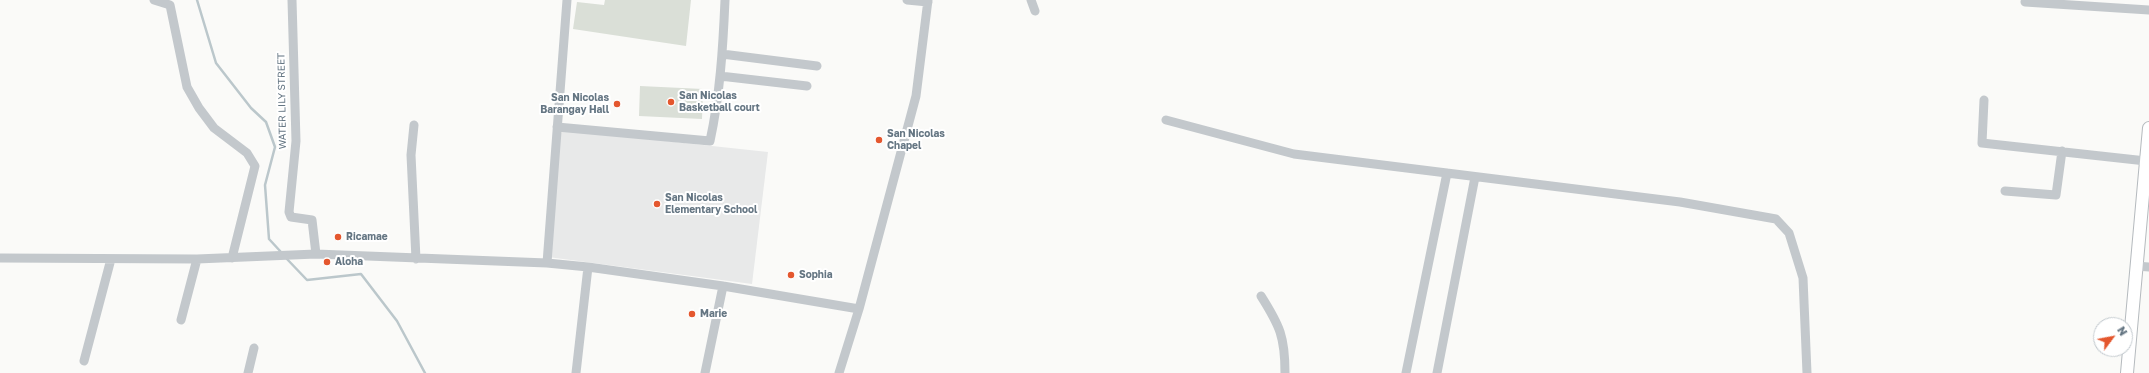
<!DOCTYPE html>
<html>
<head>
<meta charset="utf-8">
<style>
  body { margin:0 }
  #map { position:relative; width:2149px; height:373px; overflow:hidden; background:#fafaf8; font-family:"Golos Text",sans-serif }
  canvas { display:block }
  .north { position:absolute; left:2093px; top:317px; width:40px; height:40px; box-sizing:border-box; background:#fff; border:1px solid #c1c8cd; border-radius:50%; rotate:58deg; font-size:11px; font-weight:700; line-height:16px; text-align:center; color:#657683 }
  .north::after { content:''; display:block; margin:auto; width:14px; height:18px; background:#e4572e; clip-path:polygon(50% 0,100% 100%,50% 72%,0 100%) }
</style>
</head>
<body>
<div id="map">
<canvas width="2149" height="373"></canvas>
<div class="north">N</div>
</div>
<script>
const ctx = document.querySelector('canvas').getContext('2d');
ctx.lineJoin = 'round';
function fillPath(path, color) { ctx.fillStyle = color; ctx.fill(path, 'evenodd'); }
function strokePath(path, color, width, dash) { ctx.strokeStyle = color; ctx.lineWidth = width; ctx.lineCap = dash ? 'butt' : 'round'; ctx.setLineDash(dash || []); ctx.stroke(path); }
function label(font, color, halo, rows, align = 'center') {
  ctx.font = font + ' "Golos Text",sans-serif'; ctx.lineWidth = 4; ctx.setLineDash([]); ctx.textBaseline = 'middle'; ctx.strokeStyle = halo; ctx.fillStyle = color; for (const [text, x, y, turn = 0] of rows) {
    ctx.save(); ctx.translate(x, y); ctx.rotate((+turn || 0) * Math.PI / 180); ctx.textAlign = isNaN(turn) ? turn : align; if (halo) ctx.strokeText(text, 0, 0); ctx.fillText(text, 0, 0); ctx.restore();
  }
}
const built = new Path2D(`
  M563,130l205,22 -16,132 -204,-27 10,-120z`);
const green = new Path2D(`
  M605,0h86l-5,46 -113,-17 4,-27 27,3z
  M640,86l63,3 -1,30 -63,-3z`);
const stream = new Path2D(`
  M197,0l19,63 35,45 15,14 9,25 -10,38 4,54 12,13
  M286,258l21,22 54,-6 36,47 28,52`);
const minor = new Path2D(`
  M154,0l16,5 17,82 12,21 15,20 33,25 8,13 -23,92
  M292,0l4,141 -7,71 2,5 21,3 4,34
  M907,0l21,2
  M1031,0l4,11
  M2025,2l124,8
  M722,54l95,12
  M720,76l87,10
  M1984,100l-2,43 164,18
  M1166,120l128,34 386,48 96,17 13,14 14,45 4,95
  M414,125l-3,30 5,104
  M557,127l153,14c10,-46 13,-94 15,-141
  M2005,191l51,4 6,-44
  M0,258l197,1 119,-5 231,9 41,4 135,19 136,23
  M547,263l20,-263
  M2136,266l13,1
  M1261,296c19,30 24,41 24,77
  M181,320l16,-61
  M84,361l27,-102
  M248,373l6,-25
  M576,373l12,-106
  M705,373l18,-87
  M839,373l20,-64 57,-213 12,-96
  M1406,373l41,-200
  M1437,373l38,-196`);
const major = new Path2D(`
  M2127,373l22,-245`);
const markers = [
  [671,102,4,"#e4572e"],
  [617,104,4,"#e4572e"],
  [879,140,4,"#e4572e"],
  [657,204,4,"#e4572e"],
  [338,237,4,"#e4572e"],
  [327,262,4,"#e4572e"],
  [791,275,4,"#e4572e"],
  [692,314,4,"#e4572e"]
];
const poiNames = [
  ["San Nicolas",679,96],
  ["Basketball court",679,108],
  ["San Nicolas",609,98,"right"],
  ["Barangay Hall",609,110,"right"],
  ["San Nicolas",887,134],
  ["Chapel",887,146],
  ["San Nicolas",665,198],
  ["Elementary School",665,210],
  ["Ricamae",346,237],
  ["Aloha",335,262],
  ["Sophia",799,275],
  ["Marie",700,314]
];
const streetNames = [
  ["WATER LILY STREET",282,101,-91]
];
fillPath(built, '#e8e9e9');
fillPath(green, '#dadfd7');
strokePath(stream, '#bbc7cb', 2.5);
strokePath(major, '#b5babe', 14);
strokePath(minor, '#c3c8cc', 9);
strokePath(major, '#fff', 12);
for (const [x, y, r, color] of markers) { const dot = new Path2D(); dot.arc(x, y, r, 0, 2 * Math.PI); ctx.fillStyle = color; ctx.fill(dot); strokePath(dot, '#fff', 1.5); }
label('bold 10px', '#657683', '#fff', poiNames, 'left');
label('10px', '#657683', '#fff', streetNames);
</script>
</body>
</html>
